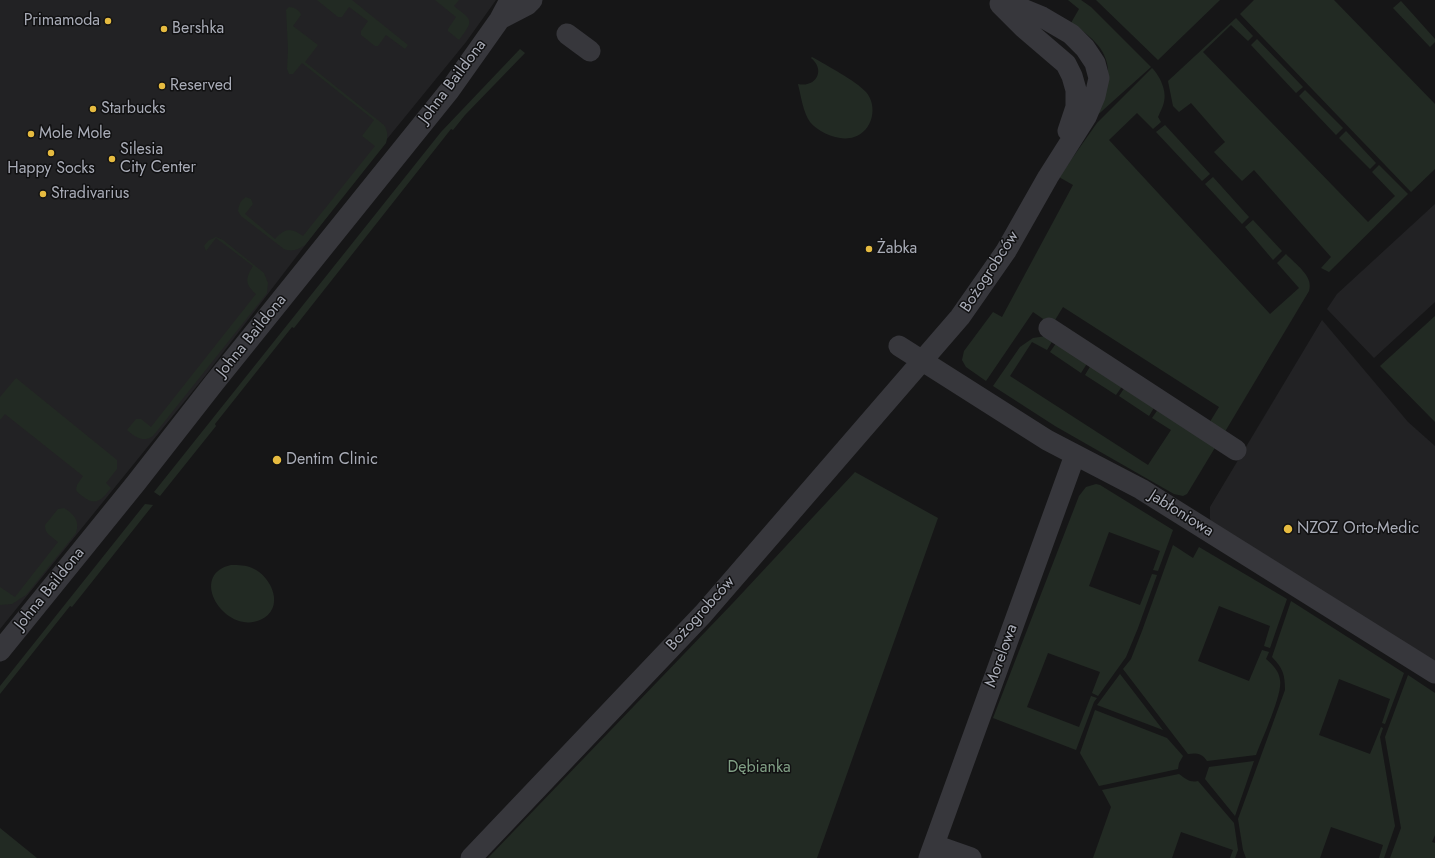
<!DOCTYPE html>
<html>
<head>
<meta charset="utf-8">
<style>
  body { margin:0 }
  canvas { display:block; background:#161617 }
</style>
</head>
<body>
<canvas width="1435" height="858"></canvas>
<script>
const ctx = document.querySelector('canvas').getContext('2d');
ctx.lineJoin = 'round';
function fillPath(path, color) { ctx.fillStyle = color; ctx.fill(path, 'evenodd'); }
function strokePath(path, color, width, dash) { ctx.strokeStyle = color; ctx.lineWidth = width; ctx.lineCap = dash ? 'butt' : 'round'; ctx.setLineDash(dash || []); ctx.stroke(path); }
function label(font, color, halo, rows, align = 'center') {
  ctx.font = font + ' Jost,sans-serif'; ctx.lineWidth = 3; ctx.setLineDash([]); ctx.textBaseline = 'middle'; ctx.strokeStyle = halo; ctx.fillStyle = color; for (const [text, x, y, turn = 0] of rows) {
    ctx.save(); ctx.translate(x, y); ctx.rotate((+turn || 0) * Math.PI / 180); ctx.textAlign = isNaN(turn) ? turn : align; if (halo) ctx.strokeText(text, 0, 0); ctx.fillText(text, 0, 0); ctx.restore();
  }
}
const built = new Path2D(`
  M0,0h496l-30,42 -88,108 -173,226 -205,253z
  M1435,204v98l-61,56 -47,-49 10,-15z
  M1322,320l86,102 27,24v219l-224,-143 -1,-4v-11z`);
const green = new Path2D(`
  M317,0h35l56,45 -3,4 -19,-14 -8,11h-3l-14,-11v-4l7,-10 -19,-14 -7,10h-4z
  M435,0h24l-5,6c19,15 20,14 5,34l-11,-9v-2l8,-12z
  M1068,0h13l10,7 60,60 -59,53c3,-10 16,-41 16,-50 -1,-22 -20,-36 -37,-47l8,-14z
  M1096,0h124l-62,60z
  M1254,0h80l101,104v65l-24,23 -171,-178z
  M1401,1l34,38v3l-5,5 -37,-39z
  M289,7c5,0 11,3 12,8l-8,11 25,19 -13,17 79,63c4,6 4,12 2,18l-81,102c-7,5 -13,7 -21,4l-43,-33 -3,-5c1,-7 3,-11 8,-14l5,2 2,5 -8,10 30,25c10,-11 16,-12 28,-3l72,-90 -13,-10 12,-16 -72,-57 -9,11h-4l-2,-5 1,-19 -2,-40z
  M1236,18l17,18 -5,5 -17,-16 -28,27 165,170 27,-26 -23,-24 7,-7 29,29 -79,78 -8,-4 10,-11 -77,-87 -12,11 -28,-29 11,-10 -34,-39 -12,9 -6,-6 -5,-25z
  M1257,39l46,48 -7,6 -45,-48z
  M520,49l5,4 -60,62 -12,15 -2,-1 -157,199 -2,-1 -77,97 1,2 -56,70 -6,-4 287,-360z
  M812,57c14,8 44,24 54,35 12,14 7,39 -12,45 -14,5 -35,-4 -44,-15 -7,-10 -9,-26 -12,-38 18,4 28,-14 13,-26z
  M1152,68c8,8 15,23 12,34 -1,5 -4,10 -6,15l3,5 -8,7 -16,-16 -28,27 161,174 29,-26 -22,-25 9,-9c9,10 28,22 23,37l-86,144 -15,-10 11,-18 -156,-100 -11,18 -19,-13 -47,69 -20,-14 -4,-7 2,-9 29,-39 9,5 71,-132 -14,-8 38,-54z
  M1305,90l38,38 -7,7 -37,-39z
  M1165,125l45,49 -8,7 -46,-49z
  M1346,131l30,32 -6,6 -31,-31z
  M1213,177l36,40 -7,7 -37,-40z
  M1253,220l29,31 -9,9 -28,-33z
  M216,237l7,3 41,33 4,10 -1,10 -114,143c-10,7 -18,1 -26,-6l9,-11h5l10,8 105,-133c-11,-10 -11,-15 -3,-28l-37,-28 -10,13 -2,-5 4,-5z
  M1435,316v106l-55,-56z
  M1046,336l7,4 -6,10 -15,-8 -22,34 138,89 23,-35 -19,-12 7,-10 57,38 -29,48 -4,2 -9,-2 -119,-68 -62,-40 27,-39 13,-9z
  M1057,342l31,20 -7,11 -31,-21z
  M1091,365l32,20 -7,10 -31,-20z
  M16,378l101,82v9l-11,14 5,5c-7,9 -14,19 -26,10 -3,-2 -7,-5 -9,-8l1,-5 6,-9 -78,-62 -5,6v-23z
  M1125,387l30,19 -6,10 -30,-20z
  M855,472l83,46 -121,340h-329l244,-254z
  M1096,484l4,1 73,45 -15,41 -5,-1 7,-19 -51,-19 -20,54 51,19 12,-31 5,1 -19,53 -12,29 -28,39 -6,-3 8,-21 -52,-19 -21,54 52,20 12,-31 6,2 -3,4 -18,48 -83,-32 86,-222 7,-9z
  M145,504l8,1 -81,102 -2,-1 -70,88v-8z
  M64,508c10,6 16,13 12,25l-50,62 -14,9 -12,1v-18l15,10 43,-55c-5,-5 -14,-8 -13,-17l13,-16z
  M1173,545l20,13 6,-11 88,52 -17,49 -6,-2 6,-20 -51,-20 -21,55 51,20 13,-31 7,2 -3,7c7,6 13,12 14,21 3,13 -18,59 -24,75l-49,6c-5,-8 -11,-8 -19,-7l-65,-85 8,-10 11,-28z
  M231,565c7,0 15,0 21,3 20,8 34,41 8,52 -35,15 -73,-45 -29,-55z
  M1291,601l113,72 -19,51 -3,-1 8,-24 -51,-20 -20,56 51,19 11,-27 2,1 -3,9 15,89 -11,32h-5l4,-13 -52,-18 -11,31h-74l-3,-8 -5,-31 47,-129c0,-15 -2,-22 -13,-33z
  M1120,674l43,56 -66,-25z
  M1408,675l27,18v142l-3,7 3,1v15h-45l11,-30 -16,-91z
  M1095,710l72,28 16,18 -4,7 -1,6 -79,17 -19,-33z
  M1254,761l-19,55 -30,-37 4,-12z
  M1179,774c7,5 11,9 19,7l36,42 4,27 -3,8h-5l3,-8 -52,-18 -9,26h-79l18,-51 -9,-17z
  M0,828l37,30h-37z`);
const street = new Path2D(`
  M1000,4l24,24 42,36 6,12 4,14v17l-8,24
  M500,19l27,-14 5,-5
  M567,34l23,17
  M1049,328l187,122
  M899,346l148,94 94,49 294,184
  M0,651l136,-168 78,-100 235,-292 51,-72 10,-19
  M934,845l37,13
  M471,858l232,-244 257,-297 46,-66 42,-74 38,-60 9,-21 4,-18 -4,-15 -10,-15 -14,-14 -29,-17 -41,-17
  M929,858l146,-403`);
const markers = [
  [108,21,4,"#e6bb40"],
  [164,29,4,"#e6bb40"],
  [162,86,4,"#e6bb40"],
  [93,109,4,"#e6bb40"],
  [31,134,4,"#e6bb40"],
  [51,153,4,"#e6bb40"],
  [112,159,4,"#e6bb40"],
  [43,194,4,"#e6bb40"],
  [869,249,4,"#e6bb40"],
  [277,460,5,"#e6bb40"],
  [1288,529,5,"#e6bb40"]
];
const poiNames = [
  ["Primamoda",100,21,"right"],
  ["Bershka",172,29],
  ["Reserved",170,86],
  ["Starbucks",101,109],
  ["Mole Mole",39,134],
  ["Silesia",120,150],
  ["City Center",120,168],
  ["Happy Socks",51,169,"center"],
  ["Stradivarius",51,194],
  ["Żabka",877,249],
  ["Dentim Clinic",286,460],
  ["NZOZ Orto-Medic",1297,529]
];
const streetNames = [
  ["Johna Baildona",453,82,-53],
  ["Bożogrobców",990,272,-57],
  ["Johna Baildona",252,336,-51],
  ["Jabłoniowa",1181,514,32],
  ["Johna Baildona",50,589,-51],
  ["Bożogrobców",701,614,-48],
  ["Morelowa",1002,656,-70]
];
const parkNames = [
  ["Dębianka",759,768]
];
fillPath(built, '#222224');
fillPath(green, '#222a23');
strokePath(street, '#37373c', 21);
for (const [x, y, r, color] of markers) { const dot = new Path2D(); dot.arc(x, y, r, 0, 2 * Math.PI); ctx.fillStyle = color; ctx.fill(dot); strokePath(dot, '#111112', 1.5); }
label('16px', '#a9acb7', '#111112', poiNames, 'left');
label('16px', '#a9acb7', '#111112', streetNames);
label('16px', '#81a085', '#111112', parkNames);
</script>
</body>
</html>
